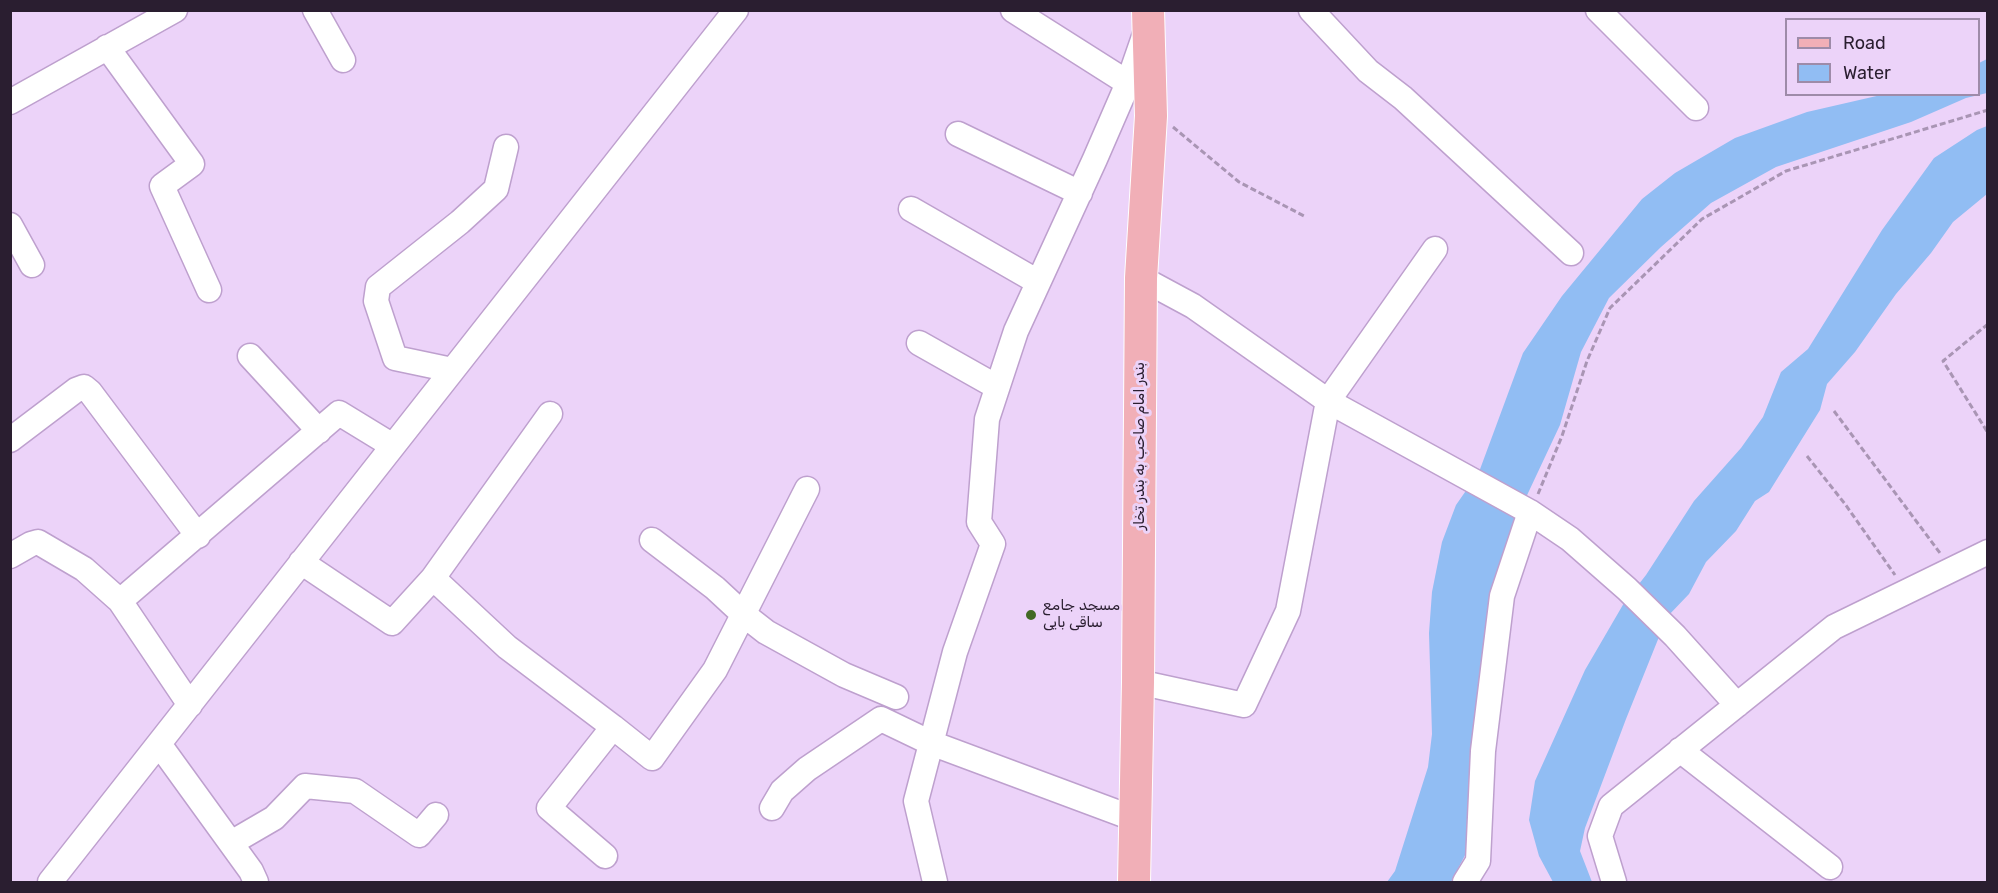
<!DOCTYPE html>
<html>
<head>
<meta charset="utf-8">
<style>
  body { margin:0 }
  #map { position:relative; width:1998px; height:893px; overflow:hidden; background:#ecd3f9; font-family:Rubik,sans-serif }
  canvas { display:block }
  .frame { position:absolute; inset:0; border:12px solid #2a1e30; pointer-events:none }
  .legend { position:absolute; left:1785px; top:18px; width:195px; height:78px; box-sizing:border-box; background:#ecd3f9; border:2px solid #9e8ba9; margin:0; padding:8px 10px; list-style:none; font-size:18px; color:#2a1e30 }
  .legend li { display:flex; align-items:center; gap:12px; height:30px }
  .legend b { width:30px; border:2px solid #9e8ba9 }
</style>
</head>
<body>
<div id="map">
<canvas width="1998" height="893"></canvas>
<div class="frame"></div>
<ul class="legend">
<li><b style="height:8px;background:#f1afb7"></b>Road</li>
<li><b style="height:16px;background:#91bdf3"></b>Water</li>
</ul>
</div>
<script>
const ctx = document.querySelector('canvas').getContext('2d');
ctx.lineJoin = 'round';
function fillPath(path, color) { ctx.fillStyle = color; ctx.fill(path, 'evenodd'); }
function strokePath(path, color, width, dash) { ctx.strokeStyle = color; ctx.lineWidth = width; ctx.lineCap = dash ? 'butt' : 'round'; ctx.setLineDash(dash || []); ctx.stroke(path); }
function label(font, color, halo, rows, align = 'center') {
  ctx.font = font + ' Rubik,Cairo,sans-serif'; ctx.lineWidth = 6; ctx.setLineDash([]); ctx.textBaseline = 'middle'; ctx.strokeStyle = halo; ctx.fillStyle = color; for (const [text, x, y, turn = 0] of rows) {
    ctx.save(); ctx.translate(x, y); ctx.rotate((+turn || 0) * Math.PI / 180); ctx.textAlign = isNaN(turn) ? turn : align; if (halo) ctx.strokeText(text, 0, 0); ctx.fillText(text, 0, 0); ctx.restore();
  }
}
const water = new Path2D(`
  M1987,59v34l-21,5 -55,24 -135,45 -65,36 -50,44 -52,51 -28,54 -21,73 -46,98 -23,67 -10,71 -8,179 -22,42h-64l8,-11 33,-104 4,-33 -3,-101 3,-41 10,-50 14,-37 23,-33 44,-119 39,-57 80,-97 33,-26 60,-35 72,-26 74,-17 97,-1 1,-31z
  M1987,126v68l-34,28 -22,31 -35,41 -41,58 -28,32 -7,26 -51,82 -14,9 -19,30 -30,31 -17,32 -22,23 -41,102 -41,109 -5,23 12,31h-39l-14,-26 -10,-36 6,-39 50,-111 39,-67 22,-28 48,-74 47,-53 22,-31 18,-45 27,-23 74,-119 52,-72 43,-28z`);
const path = new Path2D(`
  M1173,127l66,55 67,35
  M1988,324l-45,37 45,72
  M1834,411l106,142
  M1807,456l38,48 50,71
  M1538,494l24,-58 25,-75 23,-53 92,-89 84,-48 202,-61`);
const minor = new Path2D(`
  M315,10l28,50
  M1013,10l115,73
  M1311,10l57,61 35,27 168,155
  M1598,10l98,98
  M107,47l85,117 -30,22 47,104
  M10,102l165,-92
  M958,134l122,59
  M911,209l127,73
  M10,225l22,40
  M1141,278l52,28 135,95 202,111 40,27 57,50 48,47 62,69
  M919,343l78,44
  M250,356l69,75
  M452,370l-57,-12 -19,-57 2,-14 82,-65 36,-33 10,-42
  M10,440l66,-50 8,-3 6,5 108,144
  M652,540l63,48 28,26 23,18 78,43 52,22
  M10,556l21,-12 7,-2 46,27 36,32
  M301,562l91,61 41,-45 117,-164
  M433,578l74,69 106,80 -64,81 56,48
  M1138,682l106,23 44,-94 40,-210 107,-152
  M190,705l-70,-104 219,-188 54,33
  M613,727l39,31 63,-88 92,-181
  M159,744l92,127 5,11
  M1680,750l150,117
  M772,808l10,-17 25,-22 74,-50 50,24 204,76
  M231,843l43,-25 31,-32 50,5 64,44 17,-20
  M50,882l686,-872
  M935,882l-19,-81 39,-149 38,-108 -14,-22 8,-103 29,-88 79,-172 33,-76 17,-49
  M1465,882l13,-21 5,-110 19,-155 28,-84
  M1614,882l-14,-46 11,-30 223,-179 154,-75`);
const major = new Path2D(`
  M1134,882l4,-200 3,-404 10,-162 -3,-106`);
const markers = [
  [1031,615,6,"#426924"]
];
const streetNames = [
  ["بندر امام صاحب به بندر تخار",1140,446,-90]
];
const poiNames = [
  ["مسجد جامع",1043,606],
  ["ساقی بایی",1043,623]
];
fillPath(water, '#91bdf3');
strokePath(minor, '#bea0ce', 27);
strokePath(major, '#fff', 34);
strokePath(path, '#a995b4', 3, [6, 3]);
strokePath(minor, '#fff', 24);
strokePath(major, '#f1afb7', 32);
for (const [x, y, r, color] of markers) { const dot = new Path2D(); dot.arc(x, y, r, 0, 2 * Math.PI); ctx.fillStyle = color; ctx.fill(dot); strokePath(dot, '#ecd3f9', 2); }
label('15px', '#2a1e30', '#ecd3f9', streetNames);
label('15px', '#2a1e30', '#ecd3f9', poiNames, 'left');
</script>
</body>
</html>
